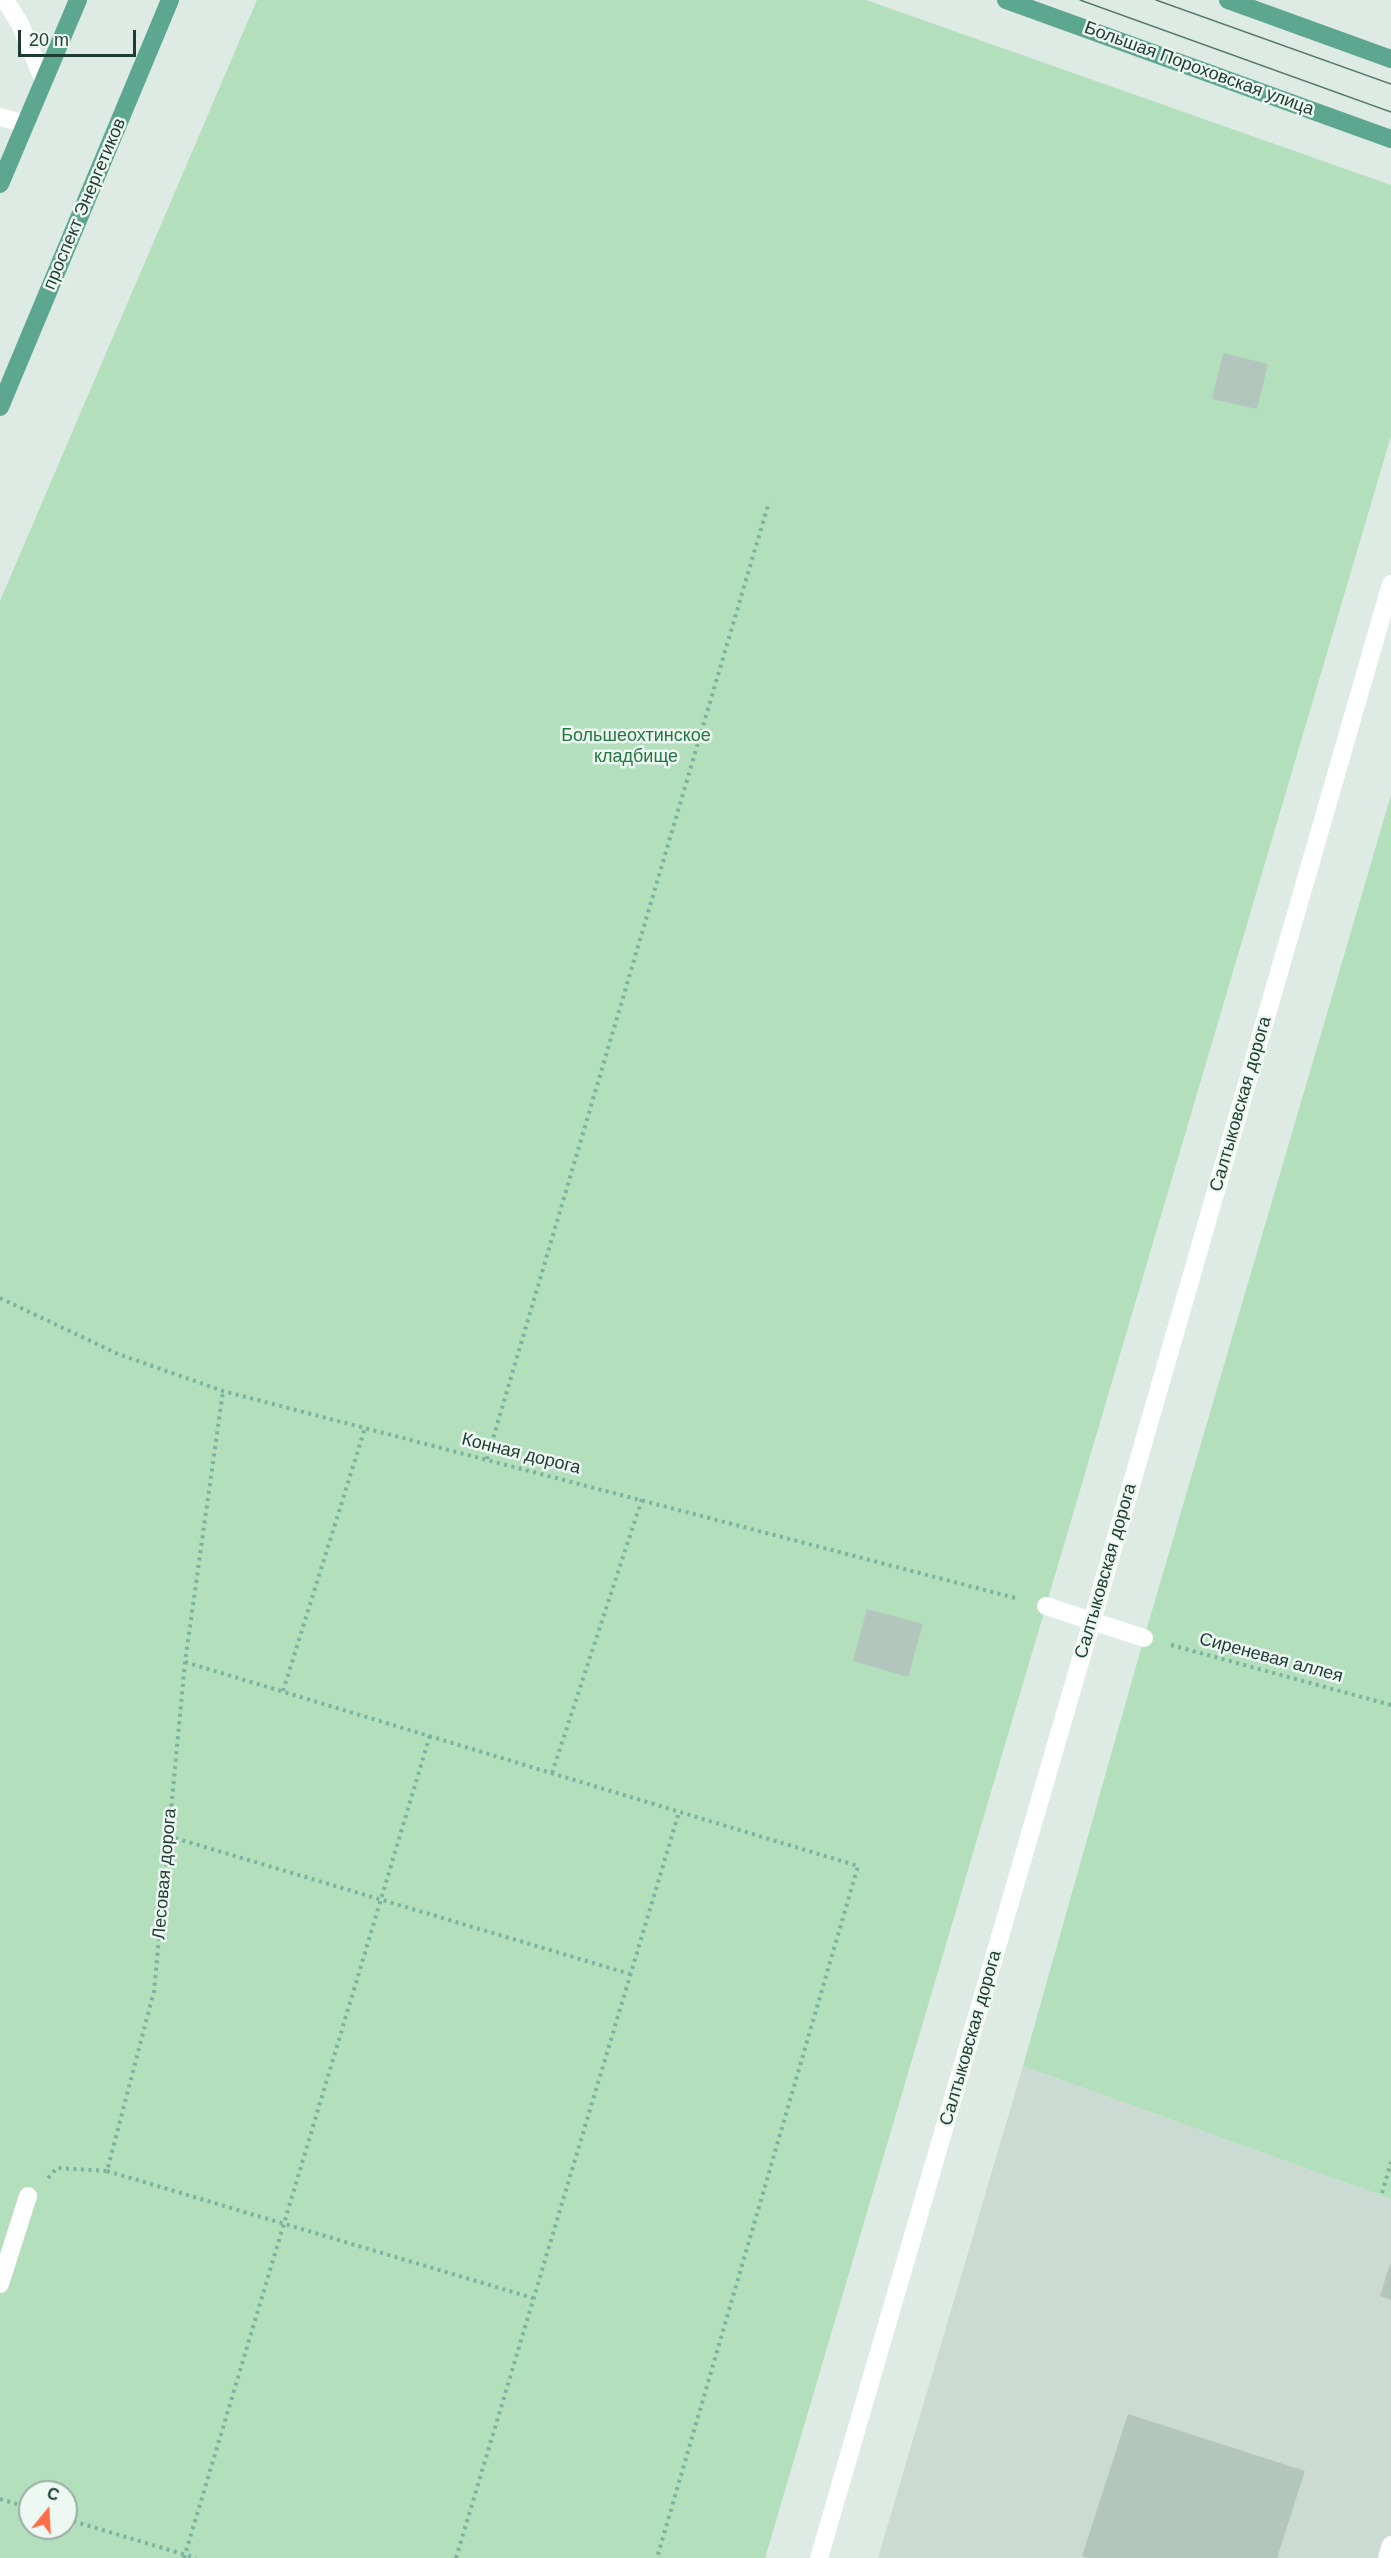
<!DOCTYPE html>
<html>
<head>
<meta charset="utf-8">
<style>
  body { margin:0 }
  #map { position:relative; width:1391px; height:2558px; overflow:hidden; background:#ddebe4; font-family:Helvetica,sans-serif }
  canvas { display:block }
  .north { position:absolute; left:18px; top:2480px; width:60px; height:60px; box-sizing:border-box; background:#eef8f2; border:2px solid #9aada5; border-radius:50%; rotate:18deg; font-size:16px; font-weight:700; line-height:24px; text-align:center; color:#1d3c32 }
  .north::after { content:''; display:block; margin:auto; width:21px; height:27px; background:#ff6c48; clip-path:polygon(50% 0,100% 100%,50% 72%,0 100%) }
  .scale { position:absolute; left:18px; top:30px; width:118px; height:27px; box-sizing:border-box; border:3px solid #1d3c32; border-top:0; padding-left:8px; font-size:18px; line-height:21px; white-space:nowrap; color:#1d3c32; -webkit-text-stroke:4px #eef8f2; paint-order:stroke }
</style>
</head>
<body>
<div id="map">
<canvas width="1391" height="2558"></canvas>
<div class="north">С</div>
<div class="scale">20 m</div>
</div>
<script>
const ctx = document.querySelector('canvas').getContext('2d');
ctx.lineJoin = 'round';
function fillPath(path, color) { ctx.fillStyle = color; ctx.fill(path, 'evenodd'); }
function strokePath(path, color, width, dash) { ctx.strokeStyle = color; ctx.lineWidth = width; ctx.lineCap = dash ? 'butt' : 'round'; ctx.setLineDash(dash || []); ctx.stroke(path); }
function label(font, color, halo, rows, align = 'center') {
  ctx.font = font + ' Helvetica,sans-serif'; ctx.lineWidth = 5; ctx.setLineDash([]); ctx.textBaseline = 'middle'; ctx.strokeStyle = halo; ctx.fillStyle = color; for (const [text, x, y, turn = 0] of rows) {
    ctx.save(); ctx.translate(x, y); ctx.rotate((+turn || 0) * Math.PI / 180); ctx.textAlign = isNaN(turn) ? turn : align; if (halo) ctx.strokeText(text, 0, 0); ctx.fillText(text, 0, 0); ctx.restore();
  }
}
const built = new Path2D(`
  M1023,2066l368,133v359h-513z`);
const green = new Path2D(`
  M257,0h609l525,185v251l-626,2122h-765v-1957zM30,2492h36v36h-36z
  M1391,795v1404l-368,-133 121,-428z`);
const building = new Path2D(`
  M1223,353l45,11 -11,45 -45,-10z
  M867,1609l56,15 -15,53 -55,-16z
  M1390,2264h1v36l-11,-4z
  M1128,2414l177,57 -28,87h-189l-6,-2z`);
const path = new Path2D(`
  M0,1298l118,56 105,37 796,208
  M487,1459l282,-957
  M1171,1645l220,60
  M185,1662l673,204 -201,692
  M283,1691l82,-263
  M552,1773l90,-274
  M168,1836l462,138
  M107,2171l426,127
  M48,2178l9,-10 50,3 47,-180 31,-329 38,-271
  M1382,2193l9,-31
  M0,2499l30,9
  M66,2519l130,39
  M184,2558l246,-823
  M456,2558l223,-746`);
const minor = new Path2D(`
  M5,0l15,24 24,57
  M0,117l26,7
  M1046,1606l98,32
  M0,2284l28,-88
  M819,2558l273,-937 299,-1037
  M1387,2558l4,-13`);
const major = new Path2D(`
  M1006,0l385,139
  M1228,0l163,59
  M0,184l78,-184
  M0,407l170,-407`);
const tram = new Path2D(`
  M1080,0l311,112
  M1156,0l235,84`);
const streetNames = [
  ["Большая Пороховская улица",1199,69,20],
  ["проспект Энергетиков",85,204,-67],
  ["Салтыковская дорога",1241,1104,-74],
  ["Конная дорога",521,1454,14],
  ["Салтыковская дорога",1106,1571,-74],
  ["Сиреневая аллея",1271,1658,15],
  ["Лесовая дорога",165,1874,-85],
  ["Салтыковская дорога",971,2038,-74]
];
const parkNames = [
  ["Большеохтинское",636,736],
  ["кладбище",636,757]
];
fillPath(built, '#cbdbd3');
fillPath(green, '#b3dfbd');
fillPath(building, '#b2c6bd');
strokePath(path, '#7ab39e', 4, [3, 4.5]);
strokePath(minor, '#fff', 18);
strokePath(major, '#5da690', 18);
strokePath(tram, '#57786e', 1.5);
label('18px', '#1d3c32', '#eef8f2', streetNames);
label('18px', '#237740', '#eef8f2', parkNames);
</script>
</body>
</html>
